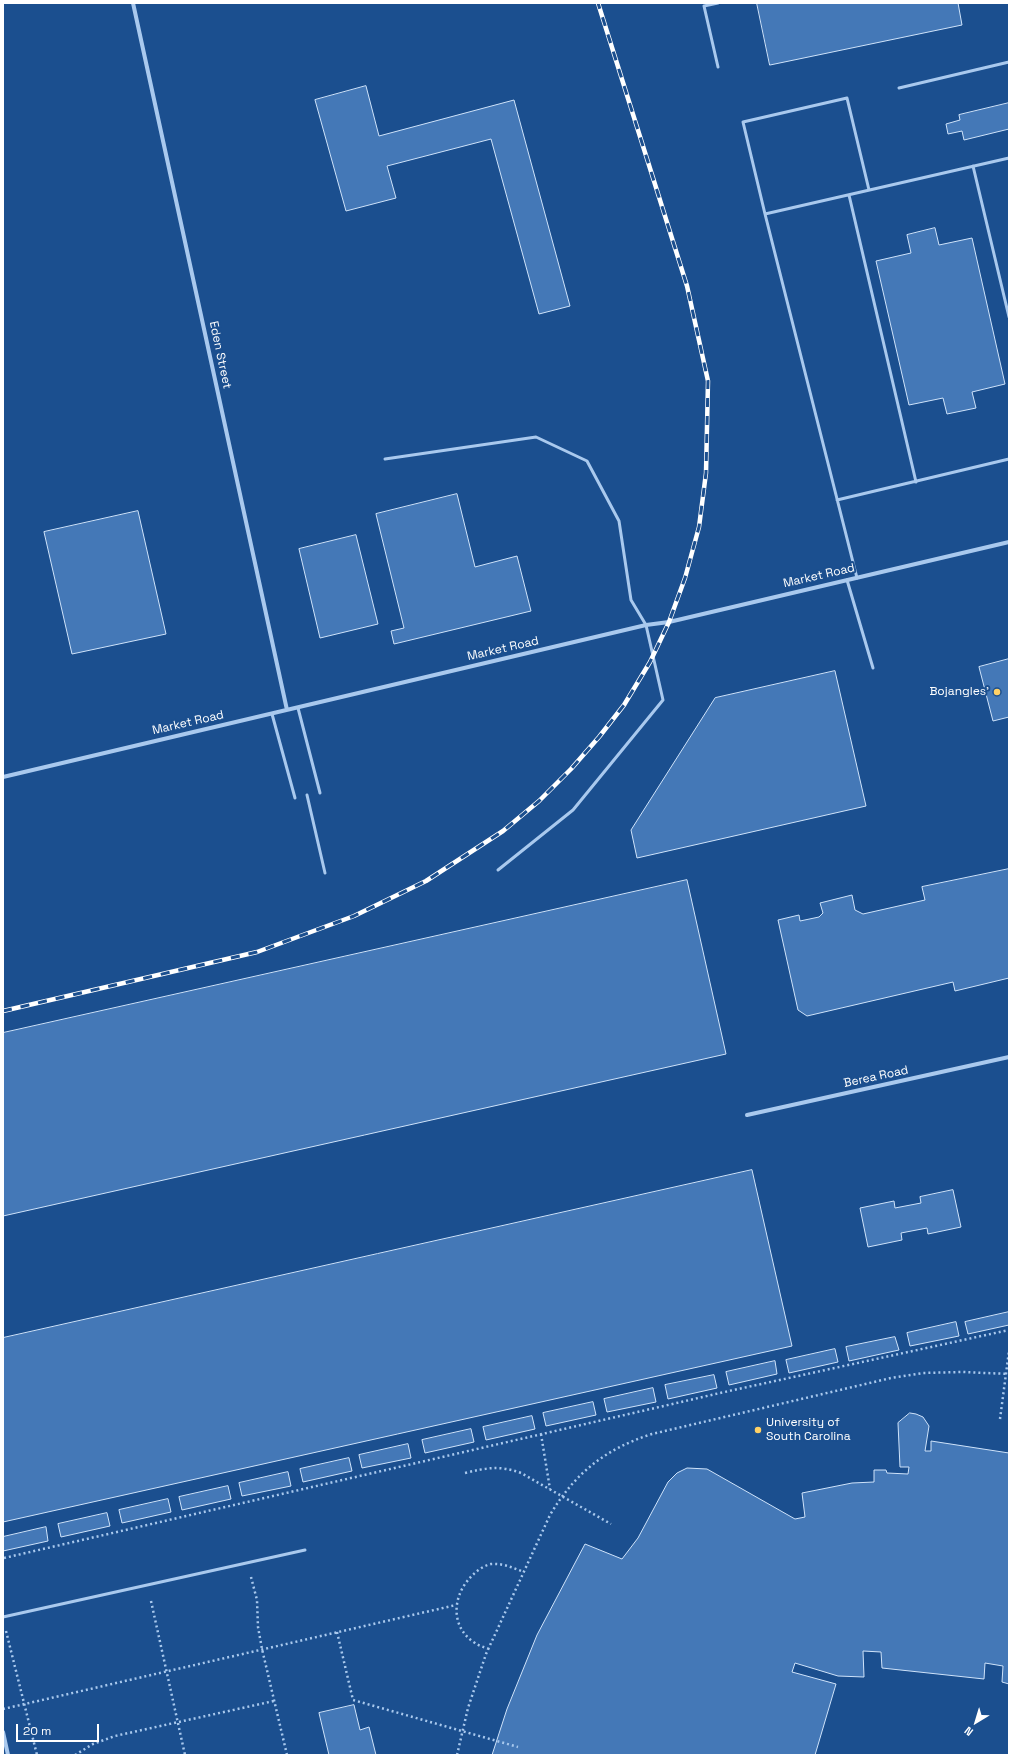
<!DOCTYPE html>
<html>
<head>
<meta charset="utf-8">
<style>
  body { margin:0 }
  #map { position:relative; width:1012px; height:1758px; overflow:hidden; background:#1b4f8f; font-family:"Space Grotesk",sans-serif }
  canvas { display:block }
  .frame { position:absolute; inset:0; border:4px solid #fff; pointer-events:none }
  .north { position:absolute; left:956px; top:1702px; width:40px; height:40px; -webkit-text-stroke:3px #1b4f8f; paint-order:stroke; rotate:218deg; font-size:11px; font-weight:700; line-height:16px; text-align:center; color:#fff }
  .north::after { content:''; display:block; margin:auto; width:14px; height:18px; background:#fff; clip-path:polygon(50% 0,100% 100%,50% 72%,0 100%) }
  .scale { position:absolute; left:16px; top:1724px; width:83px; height:18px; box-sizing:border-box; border:2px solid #fff; border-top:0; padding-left:5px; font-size:12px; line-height:14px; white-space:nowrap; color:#fff; -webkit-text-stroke:3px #1b4f8f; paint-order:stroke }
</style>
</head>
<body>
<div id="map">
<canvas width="1012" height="1758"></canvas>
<div class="frame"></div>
<div class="north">N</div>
<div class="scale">20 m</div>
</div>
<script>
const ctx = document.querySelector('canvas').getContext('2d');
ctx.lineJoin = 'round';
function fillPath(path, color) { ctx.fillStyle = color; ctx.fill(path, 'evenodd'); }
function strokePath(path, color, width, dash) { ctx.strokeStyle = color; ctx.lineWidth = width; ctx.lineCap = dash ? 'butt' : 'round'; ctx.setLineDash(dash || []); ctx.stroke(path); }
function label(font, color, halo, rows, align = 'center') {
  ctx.font = font + ' "Space Grotesk",sans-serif'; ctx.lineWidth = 4; ctx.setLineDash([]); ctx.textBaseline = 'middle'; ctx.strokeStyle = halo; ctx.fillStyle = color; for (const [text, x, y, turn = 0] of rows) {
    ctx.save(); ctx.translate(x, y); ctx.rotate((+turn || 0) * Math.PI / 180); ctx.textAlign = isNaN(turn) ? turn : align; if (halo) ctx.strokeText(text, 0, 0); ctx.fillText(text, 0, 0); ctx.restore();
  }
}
const building = new Path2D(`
  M757,3h201l4,22 -192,40z
  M366,86l13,50 135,-36 56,206 -31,8 -48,-175 -104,27 9,32 -50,13 -31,-111z
  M1009,103v26l-45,11 -2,-9 -14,3 -2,-10 14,-4 -1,-5z
  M935,228l4,17 33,-7 33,146 -33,8 4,16 -29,6 -4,-16 -34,7 -33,-144 35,-8 -4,-18z
  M457,494l18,73 42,-11 14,55 -137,33 -3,-13 13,-3 -28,-114z
  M138,511l28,123 -94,20 -28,-122z
  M356,535l22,89 -58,14 -21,-89z
  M1009,659v58l-16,4 -14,-54z
  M835,671l31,135 -229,52 -6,-28 84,-132z
  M1009,869v109l-54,13 -2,-9 -146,34 -9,-6 -20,-90 21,-5 1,6 19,-4 4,-4 -3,-10 32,-8 3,15 8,4 62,-14 -3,-13z
  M687,880l39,174 -723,162v-183z
  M752,1170l40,176 -789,176v-184z
  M953,1190l8,37 -33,7 -1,-6 -26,5 1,7 -34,7 -8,-39 34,-7 1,7 26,-5 -1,-6z
  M1009,1312v13l-41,9 -3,-12z
  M956,1322l3,14 -49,10 -3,-13z
  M895,1337l4,13 -50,11 -3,-14z
  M835,1349l3,13 -49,11 -3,-13z
  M775,1361l2,13 -48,11 -3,-13z
  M714,1375l3,13 -49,11 -3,-14z
  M653,1388l3,14 -49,10 -3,-13z
  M593,1402l3,13 -50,11 -3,-13z
  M910,1413l6,1 7,3 6,9 -4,25h6v-10l78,12v231l-7,-2 1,-16 -18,-3 -1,16 -102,-11 -1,-16 -18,-1 1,26 -26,-1 -43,-13 -3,9 44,12 -21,71h-323l15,-46 30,-74 48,-91 37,15 16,-21 30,-56 9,-9 10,-5 20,1 88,50 10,-2 -3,-24 50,-10 22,-1v-12h12l1,3 21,1 1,-7h-9l-2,-44z
  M532,1416l3,13 -49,11 -3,-13z
  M471,1429l3,13 -49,11 -3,-13z
  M408,1444l3,14 -49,10 -3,-13z
  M349,1458l3,13 -49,11 -3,-13z
  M288,1472l3,14 -49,10 -3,-13z
  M228,1486l3,13 -49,11 -3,-13z
  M168,1499l3,13 -49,11 -3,-13z
  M107,1513l3,13 -49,11 -3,-13z
  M46,1527l2,14 -45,10v-14z
  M354,1705l6,25 9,-3 7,28h-47l-10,-42z`);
const path = new Path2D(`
  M1000,1419l9,-68
  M541,1434l9,55
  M465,1473c21,-5 34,-8 56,0l90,51
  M4,1558l716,-165 289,-63
  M251,1577l6,23 1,27 4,22 25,106
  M151,1601l34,154
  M6,1631l31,124
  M337,1632l16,68 165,47
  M489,1649c-5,-2 -10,-3 -14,-6 -24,-15 -23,-45 -6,-64 5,-6 13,-13 22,-15 12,-1 22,4 33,8
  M3,1709l453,-104
  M75,1755l18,-11 22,-8 159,-35
  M457,1755l11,-47 18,-54 64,-139c25,-42 55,-66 102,-81l239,-56 32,-5 40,-1 46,2`);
const service = new Path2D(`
  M718,67l-14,-61 14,-3
  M899,88l110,-26
  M973,166l36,151
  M849,195l67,287
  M765,214l-22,-92 104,-24 22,92
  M385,459l151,-22 51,24 32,60 12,79 15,25 17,75 -90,110 -75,60
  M837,500l172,-41
  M857,578l-92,-364 244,-56
  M847,580l26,88
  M298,708l22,85
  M272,714l23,84
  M307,795l18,78
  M3,1617l302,-67`);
const minor = new Path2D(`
  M133,3l154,707
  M3,777l643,-152 23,-3 340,-80
  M747,1115l262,-58
  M3,1732l5,23`);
const rail = new Path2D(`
  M3,1011l254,-59 97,-36 72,-35 77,-50 36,-30 32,-32 28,-32 25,-32 26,-43 19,-40 16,-44 14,-51 7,-54 2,-92 -21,-95 -89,-283`);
const markers = [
  [997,692,4,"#ffd166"],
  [758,1430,4,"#ffd166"]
];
const streetNames = [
  ["Eden Street",220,355,78],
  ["Market Road",819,576,-13],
  ["Market Road",503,649,-13],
  ["Market Road",188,723,-13],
  ["Berea Road",876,1077,-12]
];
const poiNames = [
  ["Bojangles'",989,692],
  ["University of",766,1423,"left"],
  ["South Carolina",766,1437,"left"]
];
fillPath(building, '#4478b7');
strokePath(building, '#cfe3fa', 1);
strokePath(path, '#a9c9ee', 2.5, [2, 3]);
strokePath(service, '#a9c9ee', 3);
strokePath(minor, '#a9c9ee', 4);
strokePath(rail, '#fff', 4.5);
strokePath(rail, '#1b4f8f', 3, [9]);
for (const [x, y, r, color] of markers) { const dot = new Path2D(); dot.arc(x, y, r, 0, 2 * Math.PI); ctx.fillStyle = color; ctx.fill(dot); strokePath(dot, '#1b4f8f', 1.5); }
label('12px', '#fff', '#1b4f8f', streetNames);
label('12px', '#fff', '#1b4f8f', poiNames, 'right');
</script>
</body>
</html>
